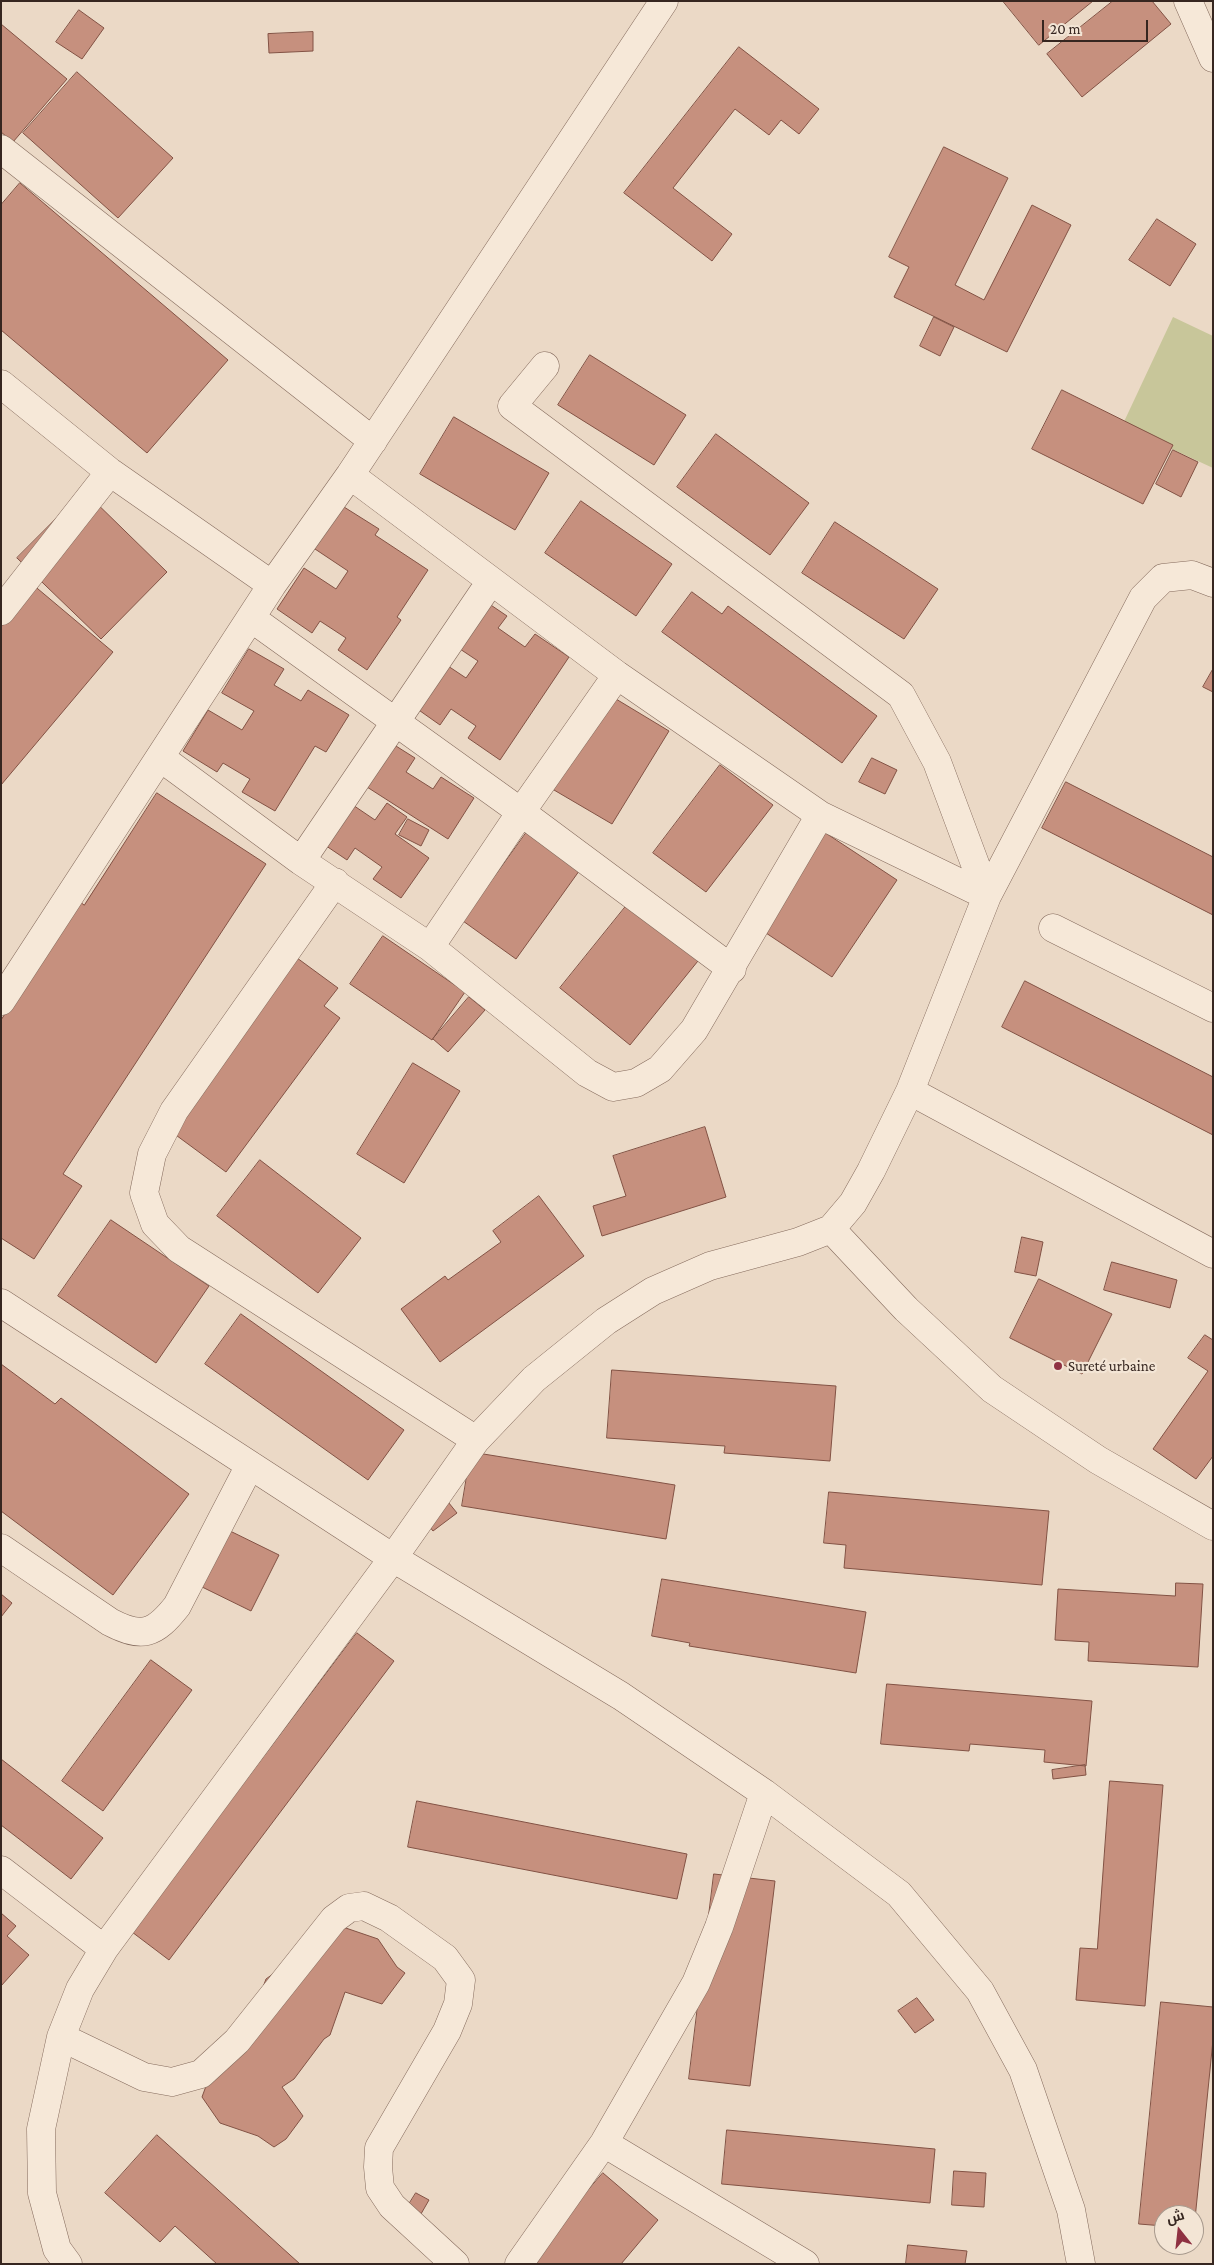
<!DOCTYPE html>
<html>
<head>
<meta charset="utf-8">
<style>
  body { margin:0 }
  #map { position:relative; width:1214px; height:2265px; overflow:hidden; background:#ebd9c6; font-family:"Crimson Pro",Cairo,serif }
  canvas { display:block }
  .frame { position:absolute; inset:0; border:2px solid #362620; pointer-events:none }
  .north { position:absolute; left:1154px; top:2205px; width:50px; height:50px; box-sizing:border-box; background:#f3e5d5; border:1px solid #a7998d; border-radius:50%; rotate:344deg; font-size:14px; font-weight:700; line-height:20px; text-align:center; color:#362620 }
  .north::after { content:''; display:block; margin:auto; width:18px; height:22px; background:#8f3142; clip-path:polygon(50% 0,100% 100%,50% 72%,0 100%) }
  .scale { position:absolute; left:1042px; top:20px; width:106px; height:22px; box-sizing:border-box; border:2px solid #362620; border-top:0; padding-left:6px; font-size:15px; line-height:18px; white-space:nowrap; color:#362620; -webkit-text-stroke:4px #f3e5d5; paint-order:stroke }
</style>
</head>
<body>
<div id="map">
<canvas width="1214" height="2265"></canvas>
<div class="frame"></div>
<div class="north">ش</div>
<div class="scale">20 m</div>
</div>
<script>
const ctx = document.querySelector('canvas').getContext('2d');
ctx.lineJoin = 'round';
function fillPath(path, color) { ctx.fillStyle = color; ctx.fill(path, 'evenodd'); }
function strokePath(path, color, width, dash) { ctx.strokeStyle = color; ctx.lineWidth = width; ctx.lineCap = dash ? 'butt' : 'round'; ctx.setLineDash(dash || []); ctx.stroke(path); }
function label(font, color, halo, rows, align = 'center') {
  ctx.font = font + ' "Crimson Pro",serif'; ctx.lineWidth = 4.5; ctx.setLineDash([]); ctx.textBaseline = 'middle'; ctx.strokeStyle = halo; ctx.fillStyle = color; for (const [text, x, y, turn = 0] of rows) {
    ctx.save(); ctx.translate(x, y); ctx.rotate((+turn || 0) * Math.PI / 180); ctx.textAlign = isNaN(turn) ? turn : align; if (halo) ctx.strokeText(text, 0, 0); ctx.fillText(text, 0, 0); ctx.restore();
  }
}
const green = new Path2D(`
  M1173,317l40,19v132l-91,-42z`);
const building = new Path2D(`
  M1003,1h90l-54,44z
  M1113,1h39l19,23 -89,73 -35,-43z
  M79,10l25,18 -22,31 -26,-17z
  M1,24l66,55 -54,63 -12,-10z
  M313,32v19l-44,2 -1,-19z
  M739,47l80,62 -20,25 -18,-14 -12,15 -34,-26 -62,79 59,46 -20,27 -88,-68z
  M77,72l96,86 -55,60 -95,-85z
  M944,147l64,31 -53,107 29,15 48,-95 39,20 -64,127 -113,-55 15,-30 -20,-10z
  M20,183l208,177 -81,93 -146,-123v-125z
  M1157,219l39,25 -26,42 -41,-26z
  M934,317l20,10 -14,29 -20,-10z
  M590,355l96,60 -32,50 -96,-60z
  M1062,390l111,55 -30,59 -111,-55z
  M454,417l95,56 -34,57 -95,-56z
  M716,434l93,69 -39,52 -93,-68z
  M1173,450l25,12 -17,35 -25,-13z
  M84,491l83,81 -66,67 -84,-81z
  M581,501l91,63 -36,52 -91,-63z
  M344,507l35,22 -4,6 53,35 -31,47 4,3 -34,50 -29,-20 8,-12 -26,-17 -8,12 -35,-24 27,-41 32,21 12,-18 -33,-22z
  M835,522l103,67 -34,50 -102,-66z
  M19,573l94,79 -112,133v-190z
  M692,592l30,22 6,-8 149,110 -35,47 -180,-131z
  M476,595l31,21 -9,12 27,19 10,-13 34,23 -69,103 -32,-22 8,-12 -25,-17 -11,16 -34,-24 30,-43 30,20 12,-17 -33,-22z
  M249,649l35,20 -10,16 27,16 7,-11 41,25 -23,37 -11,-6 -40,65 -33,-19 8,-13 -27,-16 -6,9 -34,-21 25,-41 34,20 12,-19 -32,-18z
  M1213,669v23l-10,-5z
  M611,696l58,35 -57,93 -58,-34z
  M380,736l35,22 -9,14 27,17 8,-12 33,21 -26,41 -95,-61z
  M872,758l25,12 -12,24 -26,-12z
  M720,765l53,40 -67,87 -53,-39z
  M1066,782l147,75v58l-171,-87z
  M157,793l109,71 -203,310 19,12 -48,73 -33,-21v-218l78,-119 5,4z
  M341,797l34,23 12,-17 20,14 -12,17 34,24 -28,40 -28,-19 9,-12 -27,-19 -8,12 -34,-23z
  M408,819l21,11 -8,16 -22,-11z
  M529,829l53,38 -66,92 -53,-38z
  M821,830l76,50 -65,97 -75,-50z
  M631,900l71,56 -72,89 -70,-57z
  M383,936l82,56 -33,48 -82,-56z
  M293,955l45,33 -14,18 16,12 -114,154 -61,-45z
  M1025,981l188,96v58l-211,-108z
  M469,997l16,13 -37,42 -15,-13z
  M413,1063l47,28 -56,92 -47,-29z
  M705,1127l21,70 -124,39 -9,-30 33,-10 -13,-40z
  M260,1160l101,78 -43,55 -101,-77z
  M539,1196l45,60 -144,106 -39,-53 44,-33 3,4 53,-38 -8,-11z
  M111,1220l98,66 -53,77 -98,-67z
  M1022,1237l21,5 -7,34 -21,-4z
  M1112,1262l65,18 -7,28 -66,-18z
  M1039,1279l73,35 -30,60 -72,-36z
  M241,1314l163,116 -36,50 -163,-116z
  M1205,1335l8,5v116l-17,23 -43,-30 55,-78 -20,-13z
  M1,1364l54,40 6,-6 128,96 -76,101 -112,-84z
  M612,1370l224,16 -6,75 -106,-8 1,-7 -118,-8z
  M471,1452l204,33 -9,54 -204,-33z
  M440,1492l17,21 -24,18 -17,-21z
  M829,1492l220,19 -7,74 -198,-17 2,-23 -22,-2z
  M226,1529l53,26 -28,56 -53,-26z
  M662,1579l204,33 -10,61 -167,-27 1,-3 -38,-7z
  M1176,1583l27,1 -5,83 -110,-6 1,-19 -34,-2 3,-51 117,7z
  M1,1594l11,9 -11,14z
  M357,1633l37,28 -225,299 -37,-28z
  M151,1660l41,30 -89,121 -41,-30z
  M887,1684l205,17 -6,65 -42,-4 1,-12 -75,-6 -1,7 -88,-7z
  M1,1759l102,79 -32,41 -70,-54z
  M1085,1765l1,10 -33,4 -1,-9z
  M1110,1781l53,4 -18,221 -69,-6 4,-52 17,1z
  M417,1801l270,53 -10,45 -269,-52z
  M714,1874l61,7 -25,205 -61,-7z
  M1,1913l15,13 -9,10 22,19 -28,31z
  M334,1924l44,15 19,28 8,6 -23,31 -37,-12 -15,43 -6,4 -30,40 -12,8 21,29 -17,23 -12,8 -16,-11 -38,-13 -18,-26 11,-30 47,-72 6,-16 29,-21z
  M917,1998l17,22 -19,13 -17,-22z
  M1161,2002l52,5v33l-19,189v-14h-30v11l-25,-2z
  M727,2130l208,19 -5,54 -208,-19z
  M157,2135l143,129h-83l-42,-38 -15,16 -55,-49z
  M954,2171l32,2 -2,34 -32,-2z
  M603,2173l55,47 -37,44h-95z
  M416,2193l13,7 -19,33 -14,-8z
  M908,2245l59,6 -2,13h-59z`);
const street = new Path2D(`
  M1188,1l25,57
  M1,149l372,292
  M1,384l109,88 162,113
  M350,475l267,200 203,140 167,81 -50,-134 -36,-67 -389,-289 33,-40
  M1,611l109,-139
  M251,618l270,194 211,157
  M161,758l140,103 129,86 157,126 26,14 23,-4 24,-14 34,-39 126,-215
  M301,861l190,-280
  M335,882l-161,229 -22,43 -8,39 11,31 24,25 297,191
  M1053,928l160,80
  M430,947l91,-135 96,-137
  M1,1001l271,-416 78,-110 314,-474
  M910,1091l303,163
  M831,1229l75,80 86,80 106,71 115,66
  M1,1303l392,255 228,138 143,97 135,101 81,97 43,79 48,140 10,54
  M1,1548l109,74c32,17 45,12 67,-16l73,-141
  M1,1870l103,79
  M61,2037l83,40 28,5 29,-8 36,-33 97,-122 15,-11 15,-2 25,12 56,40 16,22 -3,24 -11,27 -68,117 -1,19 2,21 12,18 63,58
  M604,2143l201,121
  M68,2264l-11,-15 -15,-56 -1,-64 20,-92 19,-48 24,-40 289,-391 83,-118 58,-61 72,-58 47,-30 57,-25 88,-24 33,-13 22,-26 18,-32 39,-80 77,-195 156,-298 20,-20 29,-3 21,8
  M519,2264l85,-121 92,-160 23,-56 45,-134`);
const markers = [
  [1058,1366,5,"#8f3142"]
];
const poiNames = [
  ["Sureté urbaine",1068,1366]
];
fillPath(green, '#c8c69a');
fillPath(building, '#c6907e');
strokePath(building, '#825244', 1);
strokePath(street, '#856b5d', 29);
strokePath(street, '#f6e8d8', 28);
for (const [x, y, r, color] of markers) { const dot = new Path2D(); dot.arc(x, y, r, 0, 2 * Math.PI); ctx.fillStyle = color; ctx.fill(dot); strokePath(dot, '#f3e5d5', 2); }
label('15px', '#362620', '#f3e5d5', poiNames, 'left');
</script>
</body>
</html>
